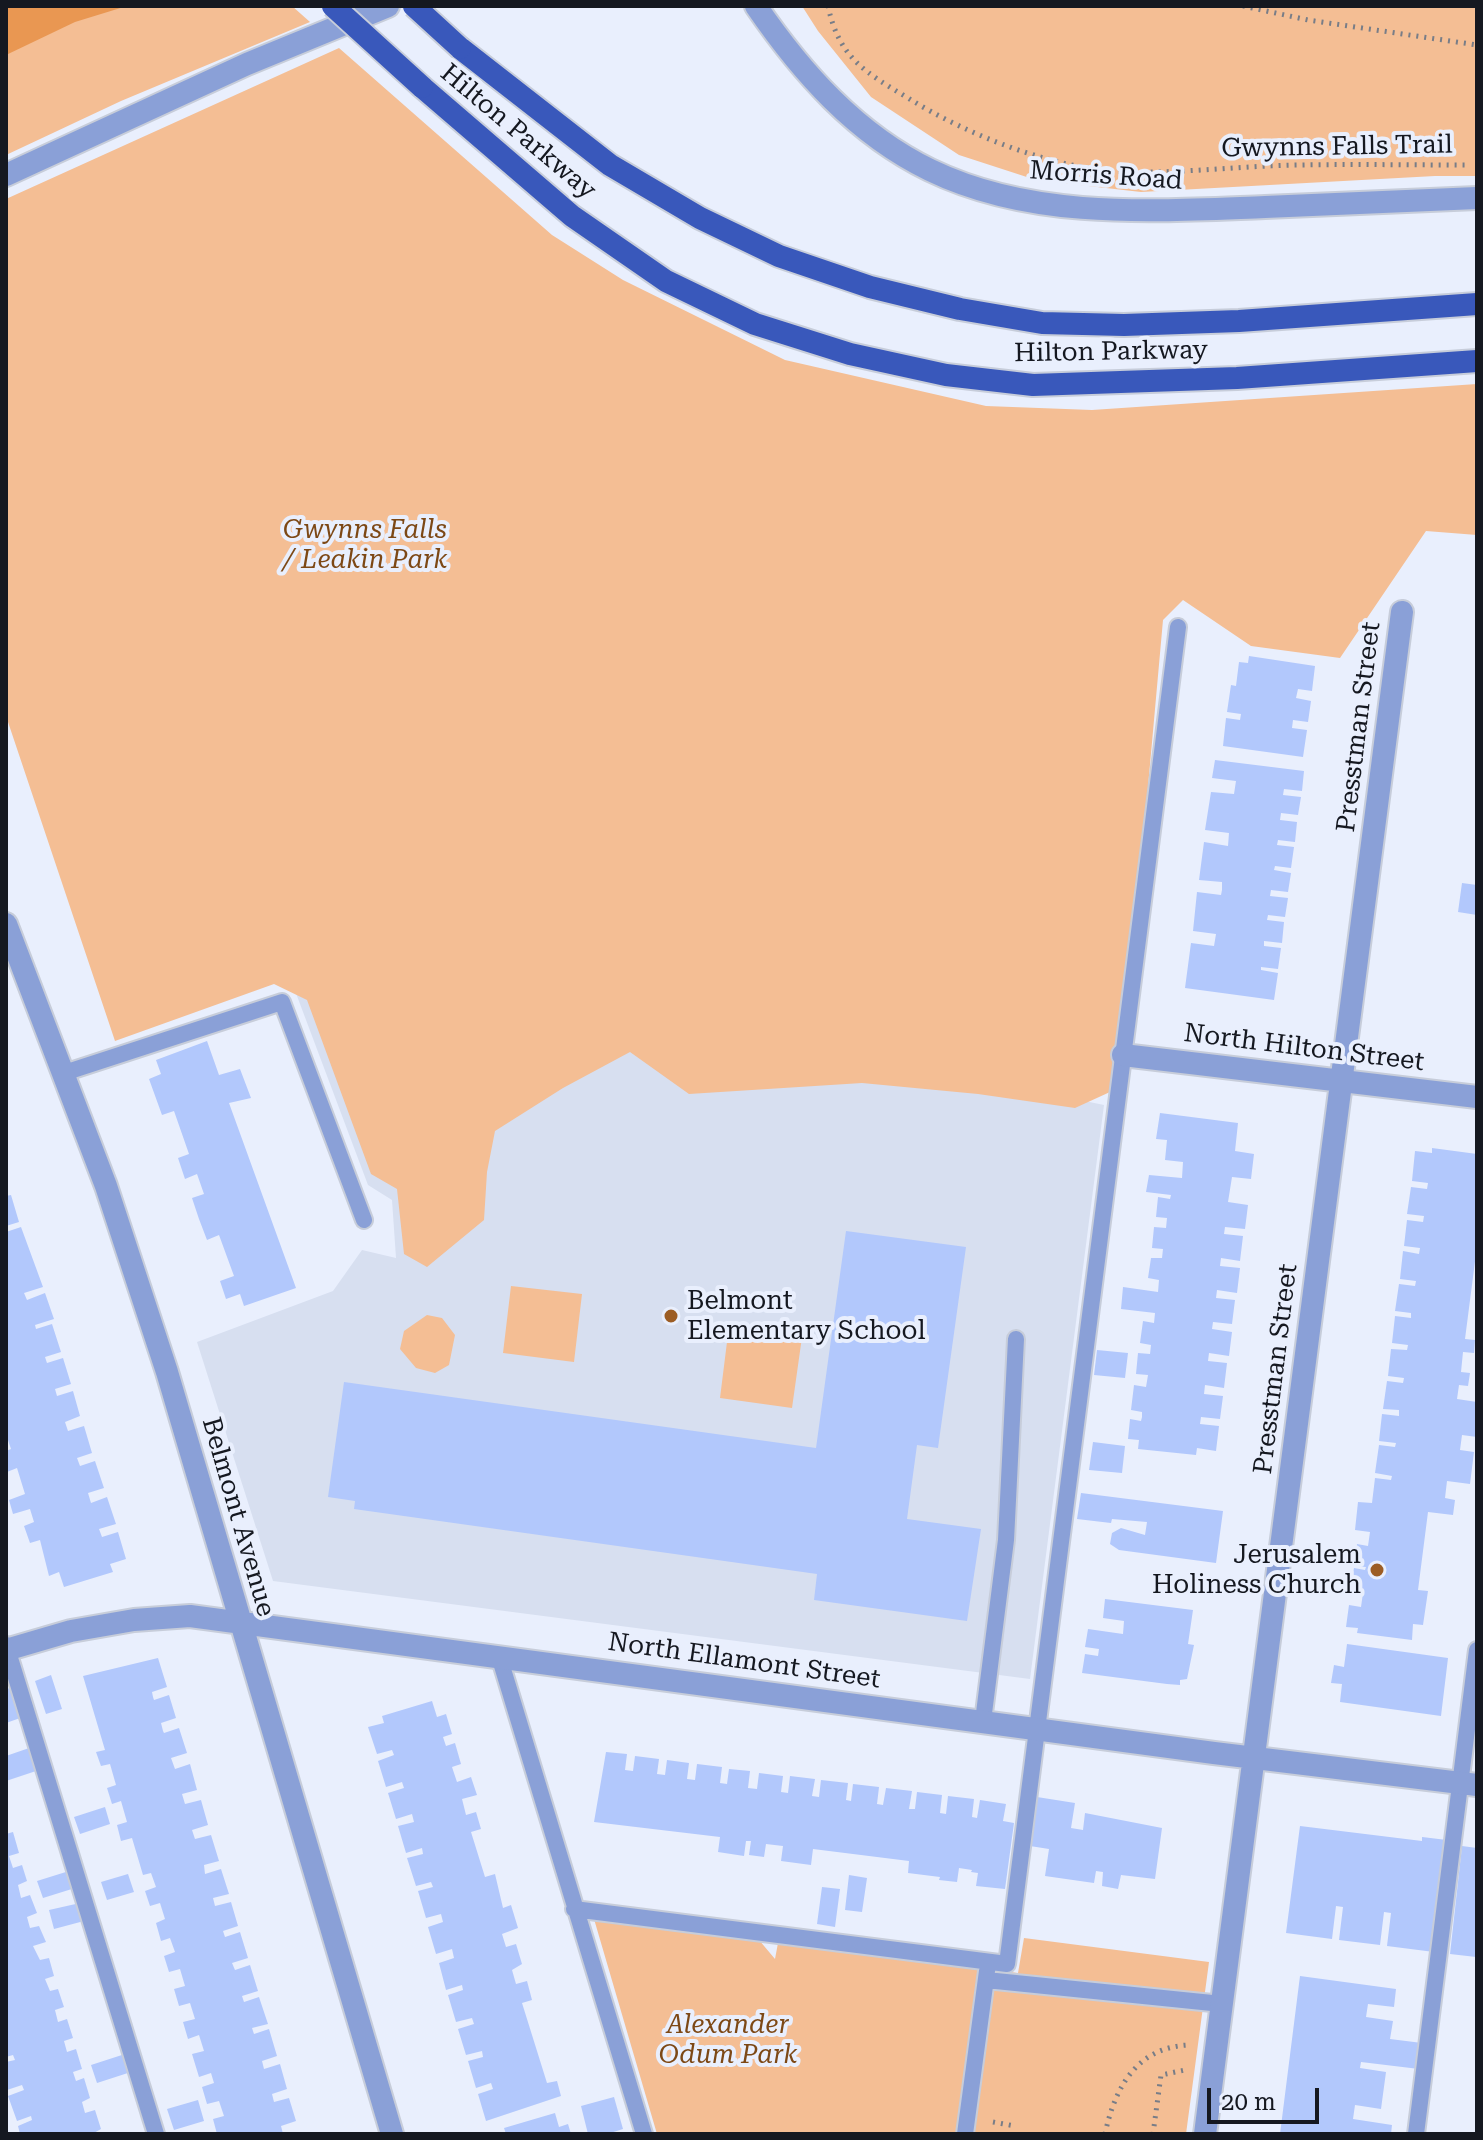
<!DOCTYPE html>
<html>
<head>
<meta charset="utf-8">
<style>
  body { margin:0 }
  #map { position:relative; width:1483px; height:2140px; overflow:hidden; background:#e9effd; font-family:"Roboto Serif",serif }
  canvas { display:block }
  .frame { position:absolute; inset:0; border:8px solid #151820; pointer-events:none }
  .scale { position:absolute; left:1207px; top:2088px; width:112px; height:36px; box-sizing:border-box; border:4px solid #151820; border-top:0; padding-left:10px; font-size:24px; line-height:28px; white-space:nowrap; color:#151820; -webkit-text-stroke:6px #e9effd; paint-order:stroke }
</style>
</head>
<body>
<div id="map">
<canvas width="1483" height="2140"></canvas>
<div class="frame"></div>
<div class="scale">20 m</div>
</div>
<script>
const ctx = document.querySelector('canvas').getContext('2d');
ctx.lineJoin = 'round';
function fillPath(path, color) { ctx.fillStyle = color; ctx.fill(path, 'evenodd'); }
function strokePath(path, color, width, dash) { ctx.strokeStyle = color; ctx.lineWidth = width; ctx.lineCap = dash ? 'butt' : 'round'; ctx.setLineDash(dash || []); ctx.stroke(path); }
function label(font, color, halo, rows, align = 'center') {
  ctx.font = font + ' "Roboto Serif",serif'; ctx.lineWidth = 8; ctx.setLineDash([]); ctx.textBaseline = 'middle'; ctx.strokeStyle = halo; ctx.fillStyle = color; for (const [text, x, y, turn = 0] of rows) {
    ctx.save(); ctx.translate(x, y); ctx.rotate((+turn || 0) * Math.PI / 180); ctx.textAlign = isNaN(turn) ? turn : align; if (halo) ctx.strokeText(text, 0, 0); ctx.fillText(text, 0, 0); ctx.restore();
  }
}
const built = new Path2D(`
  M291,980l561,73 252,52 -74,574 -757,-98 -76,-239 136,-51 29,-41 34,8 -4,-58 -24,-15z`);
const green = new Path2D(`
  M6,6h286l18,16 -189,79 -115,54z
  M802,6h675v170h-42l-294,16 -105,-12 -77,-25 -88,-58 -53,-66z
  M339,48l213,187 71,45 162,80 201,46 106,4 385,-26v151l-51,-4 -86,127 -89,-12 -68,-46 -20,20 -17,189 -36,283 -35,16 -97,-14 -116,-11 -173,11 -59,-42 -67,36 -68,43 -8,41 -3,48 -57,47 -23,-13 -7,-65 -26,-15 -64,-174 -33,-16 -159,57 -109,-325v-517z
  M511,1286l71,8 -8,68 -71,-9z
  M427,1315l15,3 13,17 -6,30 -14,8 -19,-5 -16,-19 4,-18z
  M729,1326l73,11 -10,71 -72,-10z
  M594,1919l165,21 16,19 3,-16 240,30 6,-35 185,24 -23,172h-529z`);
const water = new Path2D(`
  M6,6h121l-52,16 -69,33z`);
const building = new Path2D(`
  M1249,656l66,10 -3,25 -14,-2 -2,9 15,3 -3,21 -15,-2 -1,8 15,2 -4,27 -80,-11 3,-28 14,2 1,-6 -14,-2 4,-27 5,1 3,-24 9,1z
  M1215,760l89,11 -2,20 -18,-2 -1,6 18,2 -3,18 -17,-2 -1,7 17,2 -2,20 -17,-2 -1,5 17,2 -3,21 -16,-2 -1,4 17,3 -3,19 -17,-2 -1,6 18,2 -3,19 -17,-2 -1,5 17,2 -2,21 -18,-2v5l17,2 -3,21 -17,-2v3l17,3 -4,27 -89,-12 6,-45 23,3 2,-12 -23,-3 4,-39 24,3 1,-5v-8l-23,-2 5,-38 24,4 1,-13 -24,-3 6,-38 23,2 2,-13 -24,-3z
  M1462,883l15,2v30l-19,-3z
  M207,1041l12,34 21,-6 11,29 -22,5 67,185 -52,18 -4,-12 -14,5 -6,-18 14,-5 -15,-41 -12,5 -8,-21 -7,-21 12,-4 -7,-20 -12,5 -7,-21 11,-4 -15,-43 -12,4 -13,-36 12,-5 -5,-14z
  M1160,1113l78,10 -3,28 19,3 -3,25 -19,-2 -4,25 20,3 -3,24 -20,-2 -1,7 19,2 -3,25 -19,-3 -1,8 20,2 -3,25 -20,-3 -1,8 19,2 -3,24 -19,-2 -1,7 20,3 -3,24 -20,-3 -1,8 19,2 -3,25 -19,-3 -1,9 19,2 -3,23 -19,-2 -1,7 19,2 -3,25 -19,-3 -1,7 -58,-6 1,-9 -11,-1 2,-20 11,2 1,-4v-5l-11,-2 3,-25 12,2 2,-12 -12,-1 2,-21 12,1 1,-9 -11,-2 3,-22 11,2 1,-10 -34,-4 2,-22 35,5 1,-12 -11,-2 3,-20h11l1,-9 -11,-1 2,-21 12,1 1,-10 -11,-1 2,-20 12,2 1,-4 -25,-3 3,-17 33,3 1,-16 -18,-2 2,-20 -11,-1z
  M1432,1148l45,6v92l-12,93 10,1 -1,13 -11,-1 -2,20 9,1 -2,13 -9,-1 -2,14 20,3v35l-15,-2 -2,15 14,2 -4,32 -23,-3 -2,17 10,2 -2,15 -25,-3 -10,78 10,1 -5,34 -10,-1 -1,16 -55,-7 1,-5 -12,-1 3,-22 12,2 2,-14 -13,-2 4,-23 11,2 1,-3 -12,-1 3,-22 11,2 2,-14 -15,-2 3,-28 14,1 3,-25 16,2 1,-4 -17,-3 4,-28 16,2 1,-4 -17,-2 3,-27 17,2v-6l-16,-1 4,-28 16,2 1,-5 -16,-2 3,-27 16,1 1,-5 -16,-2 3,-27 16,2v-5l-16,-2 4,-27 16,2 1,-5 -16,-2 3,-28 16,3 1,-6 -16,-2 3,-26 16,2 1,-6 -17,-2 4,-27 16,2 1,-6 -16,-2 3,-30 17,2z
  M11,1195l8,27 -13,4v-30z
  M21,1227l22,60 -19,6 3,7 18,-7 9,26 -19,6 1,4 16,-5 9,28 -16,5 2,6 16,-5 8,26 -16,5 2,7 16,-5 7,25 -15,6 3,9 16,-5 8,27 -15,5 3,8 15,-5 9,27 -16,5 3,10 16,-6 9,27 -17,5 3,8 16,-5 8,27 -16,5 3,8 -49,15 -5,-15 -10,4 -9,-36 -10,3 -6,-17 10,-4 -4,-13 -17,5 -4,-14 16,-6 -8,-26 -10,4 -1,-3v-18l5,-2 -5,-15 2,-23 -2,-179z
  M846,1231l120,16 -28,201 -21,-3 -10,74 74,10 -14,92 -153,-21 3,-26 -463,-65 1,-8 -27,-4 16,-115 472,66z
  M1097,1350l31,3 -3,25 -31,-3z
  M1093,1442l32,4 -3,27 -33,-3z
  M1081,1493l142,18 -7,52 -97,-13 -9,-6 2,-11 9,-5 24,7 2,-13 -35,-3 -1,4 -34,-4z
  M1105,1599l88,11 -5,34 6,1 -7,34 -7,1v5l-13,-1 -85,-11 3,-19 13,2 1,-7 -14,-2 3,-18 35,5 1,-13 -21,-3z
  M1347,1644l101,14 -7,58 -101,-14 2,-18 -11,-1 3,-18 10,2z
  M158,1658l9,29 -15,5 1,5 1,3 15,-5 7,23 -15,5 2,8 1,2 15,-5 8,25 -16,5 4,11 15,-5 7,26 -15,4 3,10 16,-4 7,25 -16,5 3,9 16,-4 8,26 -15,4 1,9 16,-5 8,25 -16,4 2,8 16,-4 7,24 -15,5 2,6 15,-5 8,26 -16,5 3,7 15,-5 8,26 -16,5 2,6 15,-5 9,27 -16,4 2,6 15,-5 8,27 -15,5 2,8 16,-5 7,25 -15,5 2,8 15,-4 7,23 -15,5 2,8h-66l-4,-15 11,-3 -5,-15 -12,3 -5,-17 12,-4 -3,-10 -12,4 -7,-23 12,-3 -5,-16 -11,4 -5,-17 12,-3 -5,-16 -11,3 -5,-17 11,-3 -5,-17 -11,3 -5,-16 11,-4 -5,-14 -9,3 -5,-18 9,-4 -5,-16 -10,3 -5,-15 11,-4 -5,-14 -8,2 -11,-37 -11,3 -4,-16 10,-3 -6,-21 -9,3 -5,-16 9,-3 -6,-21 -9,2 -5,-14 9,-2 -22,-74z
  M51,1675l11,34 -16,5 -11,-33z
  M14,1687l9,30 -17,6v-34z
  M432,1701l5,16 9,-3 6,20 -9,3 3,9 9,-3 6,21 -9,3 5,15 14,-5 6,18 -15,4 4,16 10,-3 5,17 -10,3 14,45 10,-3 8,34 8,-3 7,23 -16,6 4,13 10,-3 6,20 -10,6 4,14 11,-3 5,19 -10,3 25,80 10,-2 4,15 -75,25 -8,-27 15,-5 -2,-6 -15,5 -8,-27 15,-4 -1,-6 -16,4 -8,-26 16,-5 -2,-6 -16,4 -8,-27 15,-5 -1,-5 -16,5 -7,-27 15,-5 -2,-9 -16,5 -8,-27 15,-5 -2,-8 -15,4 -8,-27 15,-4 -2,-5 -15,4 -9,-28 16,-4 -1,-6 -16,5 -8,-27 16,-4 -2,-8 -16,5 -8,-26 16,-5 -2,-6 -16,5 -8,-26 16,-6 -2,-5 -15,4 -9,-27 16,-4 -2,-7z
  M32,1747l7,23 -33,11v-25z
  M606,1752l21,2 -2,16 8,1 2,-15 24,3 -2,15 8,1 2,-15 22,3 -2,16 8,1 2,-16 25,3 -2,16 7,1 2,-15 21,2 -2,17 9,1 2,-16 24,3 -2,16 7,1 2,-17 25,3 -3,17 7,1 2,-17 27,3 -2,17 5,1 2,-17 26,3 -2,17 6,1 3,-17 26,3 -3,18h6l2,-17 25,3 -2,18 6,1 2,-18 26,3 -2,18 5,1 3,-18 26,4 -3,17 11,2 -9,66 -29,-3 2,-13 -7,-1 1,-2 -13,-2 -2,14 -18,-2 1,-3 -32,-4 1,-12 -96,-12 -2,16 -30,-4 2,-15 -17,-2 -2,13 -15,-2 2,-14h-5l-2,15 -26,-4 2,-15 -126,-15z
  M1037,1797l38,6 -4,25 12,2 2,-17 77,15 -7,51 -34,-4 -3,14 -16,-3 1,-14 -7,-1 -2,12 -49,-7 4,-27 -19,-3z
  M105,1807l5,17 -30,10 -6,-17z
  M1300,1826l122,15v-4l25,3 -13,112 -47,-6 4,-33 -7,-1 -4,33 -41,-5 4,-33 -7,-1 -4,33 -46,-6z
  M13,1832l6,21 -10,3 4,12 9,-3 5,16 -9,4 3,13 9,-3 7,18 -10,4 3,11 9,-2 7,16 -13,4 7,14 9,-2 5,18 -9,3 5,12 8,-2 6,18 -9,3 3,12 9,-3 6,19 -9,3 3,11 9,-3 6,20 -9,3 3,9 8,-3 6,20 -8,4 3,11 10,-3 6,19 -9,5h-72l-2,-8 14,-6 -1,-4 -14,5 -9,-25 16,-6 -2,-5 -15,5 -1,-3v-25l9,-2 -2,-5 -7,2v-223z
  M1462,1846l15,2 -1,109 -26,-3z
  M69,1871l6,17 -32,10 -6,-17z
  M128,1874l6,18 -27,8 -6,-18z
  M849,1875l18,3 -5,34 -17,-2z
  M822,1887l18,2 -5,38 -18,-3z
  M80,1903l4,18 -30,8 -5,-19z
  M1300,1976l96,13 -2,18 -26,-3 -2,13 27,4 -3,18 32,4 -3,26 -58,-7 -1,6 26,4 -5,37 -26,-4 -2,14 39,6 -1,9h-111z
  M125,2054l6,18 -34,11 -6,-18z
  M614,2097l9,32 -16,5h-19l-7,-28z
  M198,2100l6,21 -30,9 -7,-21z
  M555,2113l4,14 9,-3 3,10h-65l-2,-6z`);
const path = new Path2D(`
  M828,6c11,52 37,66 80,92 59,37 150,73 221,74 56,1 113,-6 169,-7 57,-1 114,0 170,0
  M1243,6l65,14 169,25
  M993,2122l22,4
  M1105,2134c10,-47 32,-87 84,-89
  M1153,2134l8,-59 24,-5`);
const service = new Path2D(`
  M64,1073l218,-71 82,218
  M6,1645l150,489
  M499,1656l145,478
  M983,1721l23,-181 10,-201
  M574,1909l433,55 171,-1337
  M986,1980l236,24
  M965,2134l22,-163
  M1416,2134l61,-484`);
const minor = new Path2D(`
  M756,6c46,67 100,128 174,164 103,50 224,41 335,37 70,-3 141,-6 212,-9
  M6,924l100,262 61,186 225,762
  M1123,1055l354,42
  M6,1650l65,-19 63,-11 56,-4 1024,137 263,32
  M1205,2134l197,-1522`);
const tertiary = new Path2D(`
  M6,175l241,-111 141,-58`);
const primary = new Path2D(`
  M460,48l150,117 90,53 79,38 91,31 90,22 82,14 82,2 115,-4 238,-17
  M422,87l150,129 94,65 89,43 95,30 96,21 87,10 204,-7 240,-17`);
const primaryBridge = new Path2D(`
  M333,6l89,81
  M414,6l46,42`);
const markers = [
  [671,1316,8,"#9c5d24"],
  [1377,1570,8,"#9c5d24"]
];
const streetNames = [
  ["Hilton Parkway",518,132,40],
  ["Gwynns Falls Trail",1337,147,-1],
  ["Morris Road",1106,176,4],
  ["Hilton Parkway",1111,352,-1],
  ["Presstman Street",1359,727,-83],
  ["North Hilton Street",1304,1048,7],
  ["Presstman Street",1276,1369,-83],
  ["Belmont Avenue",238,1517,74],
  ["North Ellamont Street",744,1661,8]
];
const parkNames = [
  ["Gwynns Falls",365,530],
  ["/ Leakin Park",365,560],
  ["Alexander",728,2025],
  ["Odum Park",728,2055]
];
const poiNames = [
  ["Belmont",687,1301],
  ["Elementary School",687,1331],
  ["Jerusalem",1361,1555,"right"],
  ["Holiness Church",1361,1585,"right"]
];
fillPath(built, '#d7dff0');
fillPath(green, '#f4be94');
fillPath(water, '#e99752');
fillPath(building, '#b2c8fc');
strokePath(service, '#c7cdda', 20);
strokePath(minor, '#c7cdda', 26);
strokePath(tertiary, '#c7cdda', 26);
strokePath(primary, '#c7cdda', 26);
strokePath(path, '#787d87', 5, [2, 6]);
strokePath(service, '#8aa0d7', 16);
strokePath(minor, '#8aa0d7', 22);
strokePath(tertiary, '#8aa0d7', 22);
strokePath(primary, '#3958bb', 22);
strokePath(primaryBridge, '#c7cdda', 26, []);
strokePath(primaryBridge, '#3958bb', 22);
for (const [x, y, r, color] of markers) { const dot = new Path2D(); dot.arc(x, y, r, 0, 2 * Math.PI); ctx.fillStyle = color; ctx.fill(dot); strokePath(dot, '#e9effd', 3); }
label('26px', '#151820', '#e9effd', streetNames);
label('italic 26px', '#7d4815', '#e9effd', parkNames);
label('26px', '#151820', '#e9effd', poiNames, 'left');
</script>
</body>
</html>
